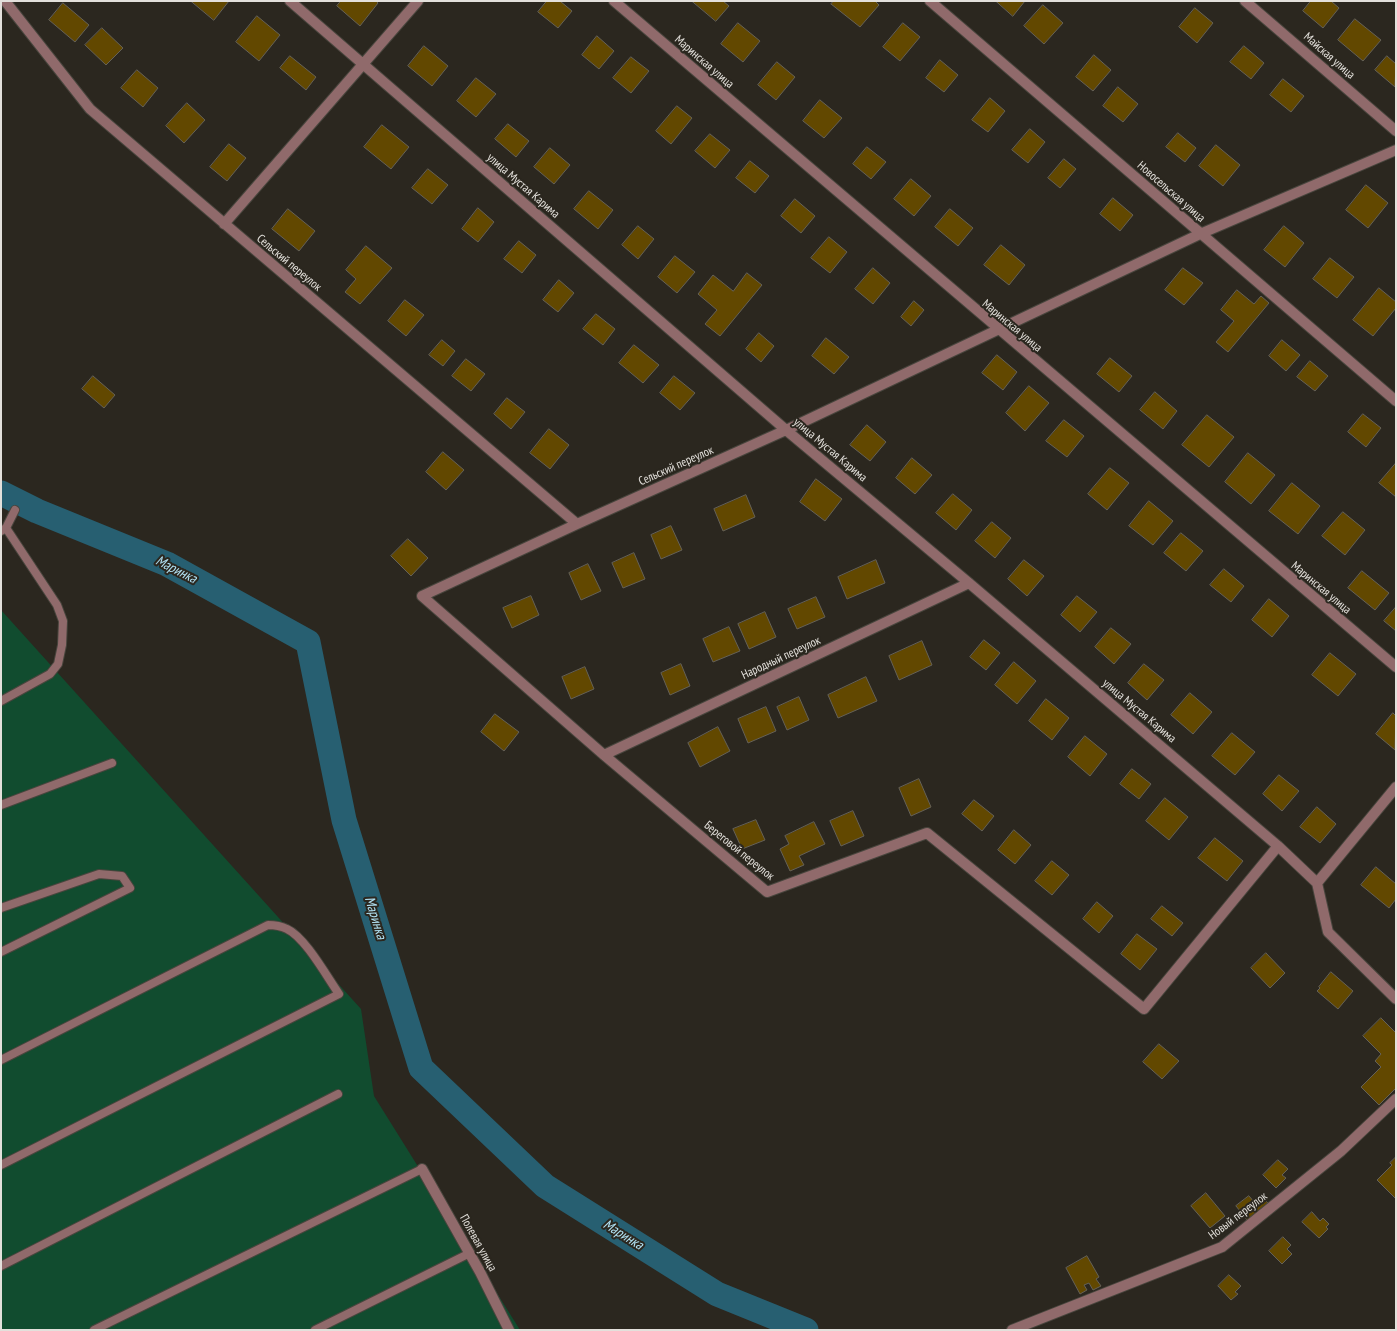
<!DOCTYPE html>
<html>
<head>
<meta charset="utf-8">
<style>
  body { margin:0 }
  #map { position:relative; width:1397px; height:1331px; overflow:hidden; background:#2b271f; font-family:"PT Sans Narrow",sans-serif }
  canvas { display:block }
  .frame { position:absolute; inset:0; border:2px solid #e3e0db; pointer-events:none }
</style>
</head>
<body>
<div id="map">
<canvas width="1397" height="1331"></canvas>
<div class="frame"></div>
</div>
<script>
const ctx = document.querySelector('canvas').getContext('2d');
ctx.lineJoin = 'round';
function fillPath(path, color) { ctx.fillStyle = color; ctx.fill(path, 'evenodd'); }
function strokePath(path, color, width, dash) { ctx.strokeStyle = color; ctx.lineWidth = width; ctx.lineCap = dash ? 'butt' : 'round'; ctx.setLineDash(dash || []); ctx.stroke(path); }
function label(font, color, halo, rows, align = 'center') {
  ctx.font = font + ' "PT Sans Narrow",sans-serif'; ctx.lineWidth = 4; ctx.setLineDash([]); ctx.textBaseline = 'middle'; ctx.strokeStyle = halo; ctx.fillStyle = color; for (const [text, x, y, turn = 0] of rows) {
    ctx.save(); ctx.translate(x, y); ctx.rotate((+turn || 0) * Math.PI / 180); ctx.textAlign = isNaN(turn) ? turn : align; if (halo) ctx.strokeText(text, 0, 0); ctx.fillText(text, 0, 0); ctx.restore();
  }
}
const green = new Path2D(`
  M1,610l360,399 13,87 146,234h-519z`);
const river = new Path2D(`
  M1,493l36,18 130,53 141,78 36,178 77,248 124,118 172,108 89,36`);
const building = new Path2D(`
  M191,1h38l-15,19z
  M341,1h35l2,2 -18,23 -23,-20z
  M547,1h13l12,10 -14,17 -20,-16z
  M692,1h31l6,5 -13,15z
  M834,1h41l4,4 -19,22 -29,-23z
  M996,1h29l-12,15z
  M1311,1h20l8,7 -16,20 -20,-17z
  M63,3l26,22 -14,17 -26,-22z
  M1043,5l20,18 -19,21 -20,-18z
  M1195,8l18,15 -16,20 -18,-16z
  M257,16l23,19 -21,26 -23,-19z
  M1355,19l26,21 -18,21 -25,-21z
  M738,23l22,18 -17,21 -22,-18z
  M903,23l17,14 -20,24 -17,-14z
  M102,28l21,20 -17,17 -21,-20z
  M597,36l17,15 -15,18 -17,-14z
  M424,46l24,20 -16,20 -24,-20z
  M1244,46l20,17 -13,16 -21,-17z
  M1094,55l17,15 -18,21 -17,-14z
  M290,56l26,21 -10,13 -26,-22z
  M1387,56l9,8 -1,23 -20,-17z
  M631,57l18,14 -18,22 -18,-15z
  M940,60l18,15 -14,17 -18,-14z
  M777,62l18,15 -19,23 -18,-15z
  M137,70l21,18 -15,19 -22,-19z
  M476,78l20,16 -20,23 -19,-16z
  M1283,79l21,17 -13,16 -21,-17z
  M1118,87l20,17 -15,18 -20,-16z
  M990,98l15,13 -17,21 -16,-12z
  M820,100l22,18 -18,20 -21,-17z
  M187,103l18,17 -21,23 -18,-17z
  M677,106l15,12 -21,26 -15,-13z
  M508,124l21,17 -13,16 -21,-18z
  M382,125l27,22 -18,22 -27,-22z
  M1030,129l15,13 -17,21 -16,-13z
  M1178,133l18,15 -11,14 -19,-15z
  M710,134l20,16 -15,18 -20,-17z
  M229,144l17,14 -19,23 -17,-14z
  M1216,145l24,20 -17,21 -24,-20z
  M867,147l19,15 -15,17 -18,-15z
  M550,148l20,17 -16,19 -20,-17z
  M1064,159l12,10 -16,19 -12,-10z
  M750,161l19,15 -14,17 -19,-15z
  M428,169l20,16 -16,19 -20,-16z
  M911,179l20,17 -17,20 -20,-17z
  M1366,185l22,18 -20,25 -22,-18z
  M589,191l24,19 -15,19 -24,-20z
  M1113,198l20,17 -13,16 -20,-17z
  M795,199l20,17 -14,17 -20,-17z
  M478,208l16,14 -16,20 -16,-13z
  M288,209l27,22 -16,20 -27,-22z
  M950,209l23,19 -15,18 -23,-19z
  M638,226l16,13 -16,20 -16,-14z
  M1284,226l20,17 -19,24 -21,-17z
  M829,237l18,15 -17,21 -19,-15z
  M519,241l17,14 -14,18 -18,-14z
  M1001,245l24,20 -16,20 -25,-20z
  M366,246l26,22 -32,36 -15,-12 11,-13 -10,-9z
  M675,256l20,16 -18,21 -19,-16z
  M1330,258l24,19 -17,21 -24,-19z
  M873,268l17,15 -17,21 -18,-15z
  M1183,268l20,15 -19,22 -19,-15z
  M747,273l15,12 -42,51 -15,-12 12,-14 -19,-16 15,-19 20,16z
  M559,280l15,13 -16,19 -15,-12z
  M1379,288l17,14v6l-23,28 -20,-16z
  M1237,290l17,14 7,-8 8,7 -41,49 -12,-10 18,-21 -13,-11z
  M405,300l19,15 -18,21 -18,-15z
  M914,301l10,9 -13,16 -10,-9z
  M596,314l19,15 -12,16 -20,-16z
  M759,333l15,13 -13,16 -15,-13z
  M826,338l23,19 -15,17 -22,-18z
  M442,340l13,11 -12,15 -14,-11z
  M1282,340l18,15 -14,16 -17,-15z
  M634,345l25,20 -16,18 -24,-20z
  M997,355l20,17 -14,18 -21,-17z
  M1110,358l22,18 -13,16 -22,-18z
  M466,359l19,15 -14,17 -19,-15z
  M1310,361l18,15 -13,15 -18,-14z
  M93,376l22,19 -11,13 -22,-19z
  M674,376l21,17 -15,17 -20,-17z
  M1029,386l20,17 -24,28 -19,-18z
  M1155,392l22,19 -14,18 -23,-19z
  M507,398l18,14 -14,17 -17,-15z
  M1363,414l18,14 -15,19 -18,-15z
  M1207,415l27,22 -25,30 -27,-22z
  M1064,420l20,16 -17,21 -21,-16z
  M867,425l19,17 -16,19 -20,-16z
  M549,429l20,16 -19,24 -20,-16z
  M443,452l21,18 -18,20 -20,-18z
  M1248,453l27,22 -24,29 -26,-22z
  M912,458l20,17 -17,19 -19,-16z
  M1396,463v34l-17,-14z
  M1110,468l19,15 -22,27 -19,-16z
  M816,479l26,20 -17,22 -25,-19z
  M1292,483l28,23 -22,28 -29,-23z
  M953,494l19,16 -16,20 -20,-17z
  M746,495l9,22 -32,14 -9,-22z
  M1149,501l24,20 -20,24 -24,-19z
  M1343,512l22,18 -20,25 -23,-19z
  M992,522l19,16 -16,20 -20,-17z
  M671,526l11,24 -21,9 -10,-24z
  M1181,533l22,18 -17,20 -22,-18z
  M408,539l20,19 -17,18 -20,-20z
  M634,553l11,26 -22,9 -11,-25z
  M876,560l9,23 -38,16 -9,-22z
  M1024,560l20,16 -17,20 -19,-17z
  M588,564l13,27 -20,9 -12,-27z
  M1224,569l20,17 -13,16 -21,-17z
  M1362,571l27,22 -14,17 -27,-22z
  M531,596l8,19 -27,13 -9,-20z
  M1077,596l20,16 -17,20 -19,-17z
  M816,597l9,20 -28,12 -9,-20z
  M1269,599l20,17 -17,21 -20,-17z
  M1396,607v24l-12,-10z
  M765,612l11,25 -27,12 -11,-25z
  M729,627l11,24 -27,11 -10,-23z
  M1111,628l20,16 -17,20 -19,-17z
  M984,640l16,13 -14,17 -16,-13z
  M922,641l10,24 -33,15 -10,-24z
  M1330,653l26,21 -18,22 -26,-21z
  M1014,662l22,19 -19,23 -22,-19z
  M681,664l9,22 -20,9 -9,-22z
  M1144,664l20,16 -17,20 -19,-17z
  M585,667l9,22 -23,10 -9,-22z
  M866,677l11,24 -39,17 -10,-23z
  M1190,693l22,19 -19,22 -22,-19z
  M799,697l10,23 -22,10 -10,-23z
  M1046,699l23,19 -17,22 -23,-19z
  M766,707l10,24 -28,12 -10,-24z
  M1393,713l3,3 -1,34 -19,-16z
  M495,714l24,18 -15,19 -23,-19z
  M718,727l12,24 -30,16 -12,-24z
  M1232,733l23,19 -20,23 -23,-19z
  M1085,736l22,18 -17,22 -22,-19z
  M1132,769l19,15 -12,15 -19,-15z
  M1279,775l20,16 -17,20 -19,-17z
  M919,779l12,28 -20,9 -12,-28z
  M1165,798l23,19 -19,23 -23,-19z
  M974,800l20,16 -12,15 -20,-17z
  M1317,807l19,17 -16,19 -20,-16z
  M853,811l11,25 -23,10 -11,-25z
  M756,820l9,20 -23,9 -9,-20z
  M814,822l11,22 -26,12 5,9 -14,6 -10,-22 9,-5 -4,-8z
  M1014,830l17,15 -16,19 -17,-14z
  M1215,838l28,23 -16,20 -29,-23z
  M1052,861l17,14 -17,20 -17,-14z
  M1376,867l20,17v15l-7,9 -28,-23z
  M1097,902l16,14 -14,17 -16,-14z
  M1162,906l21,17 -11,13 -21,-17z
  M1137,934l20,15 -17,21 -19,-16z
  M1266,953l19,20 -15,15 -19,-20z
  M1331,972l22,19 -15,18 -21,-18 3,-3 -1,-1z
  M1381,1018l15,15v55l-17,17 -18,-18 20,-20 -6,-6 6,-7 -18,-18z
  M1159,1044l20,17 -17,18 -19,-17z
  M1396,1157v40l-1,1 -18,-18 15,-15 -2,-2z
  M1278,1160l10,9 -6,6 4,3 -10,10 -13,-13z
  M1206,1193l19,23 -15,12 -19,-22z
  M1249,1196l6,7 7,-6 6,6 -21,17 -11,-14z
  M1312,1212l8,9 3,-3 6,6 -3,3 2,2 -9,9 -17,-16z
  M1283,1237l8,8 -4,4 5,5 -10,10 -13,-13z
  M1087,1256l12,21 -3,2 5,7 -8,4 -4,-7 -5,2 3,5 -7,4 -14,-26z
  M1229,1275l12,11 -6,6 3,2 -7,6 -13,-14z`);
const service = new Path2D(`
  M1,531l5,-3 9,-18
  M1,701l49,-27 8,-10 4,-19 1,-24 -6,-16 -51,-77
  M1,805l111,-42
  M1,908l98,-34 23,2 8,12 -129,64
  M1,1060l267,-135c6,0 13,1 19,4 18,8 40,48 52,65l-338,171
  M1,1266l337,-172
  M94,1330l328,-161
  M315,1330l155,-77`);
const minor = new Path2D(`
  M5,1l85,108 487,415
  M290,1l496,429 183,153 309,263 39,37 11,49 68,67
  M614,1l782,666
  M930,1l466,400
  M1245,1l151,130
  M224,224l194,-223
  M604,755l365,-172
  M1278,846l-134,163 -217,-176 -160,59 -163,-137 -182,-159 155,-72 209,-94 414,-196 196,-84
  M1317,883l79,-96
  M422,1169l58,103 29,58
  M1012,1330l210,-83 119,-96 55,-52`);
const streetNames = [
  ["Майская улица",1329,56,41],
  ["Маринская улица",704,62,41],
  ["улица Мустая Карима",523,186,41],
  ["Новосельская улица",1171,192,41],
  ["Сельский переулок",289,263,40],
  ["Маринская улица",1012,326,40],
  ["улица Мустая Карима",830,450,40],
  ["Сельский переулок",676,466,-24],
  ["Маринская улица",1321,588,40],
  ["Народный переулок",781,658,-25],
  ["улица Мустая Карима",1139,711,40],
  ["Береговой переулок",739,851,39],
  ["Новый переулок",1238,1216,-37],
  ["Полевая улица",478,1243,61]
];
const waterNames = [
  ["Маринка",176,570,27],
  ["Маринка",375,918,73],
  ["Маринка",623,1235,32]
];
fillPath(green, '#114c2f');
strokePath(river, '#275f71', 25);
fillPath(building, '#624800');
strokePath(building, '#656157', 1);
strokePath(service, '#48453d', 10);
strokePath(minor, '#48453d', 12);
strokePath(service, '#906a6b', 8);
strokePath(minor, '#906a6b', 10);
label('12px', '#e3e0db', '#2b271f', streetNames);
label('italic 14px', '#b2e2f4', '#2b271f', waterNames);
</script>
</body>
</html>
